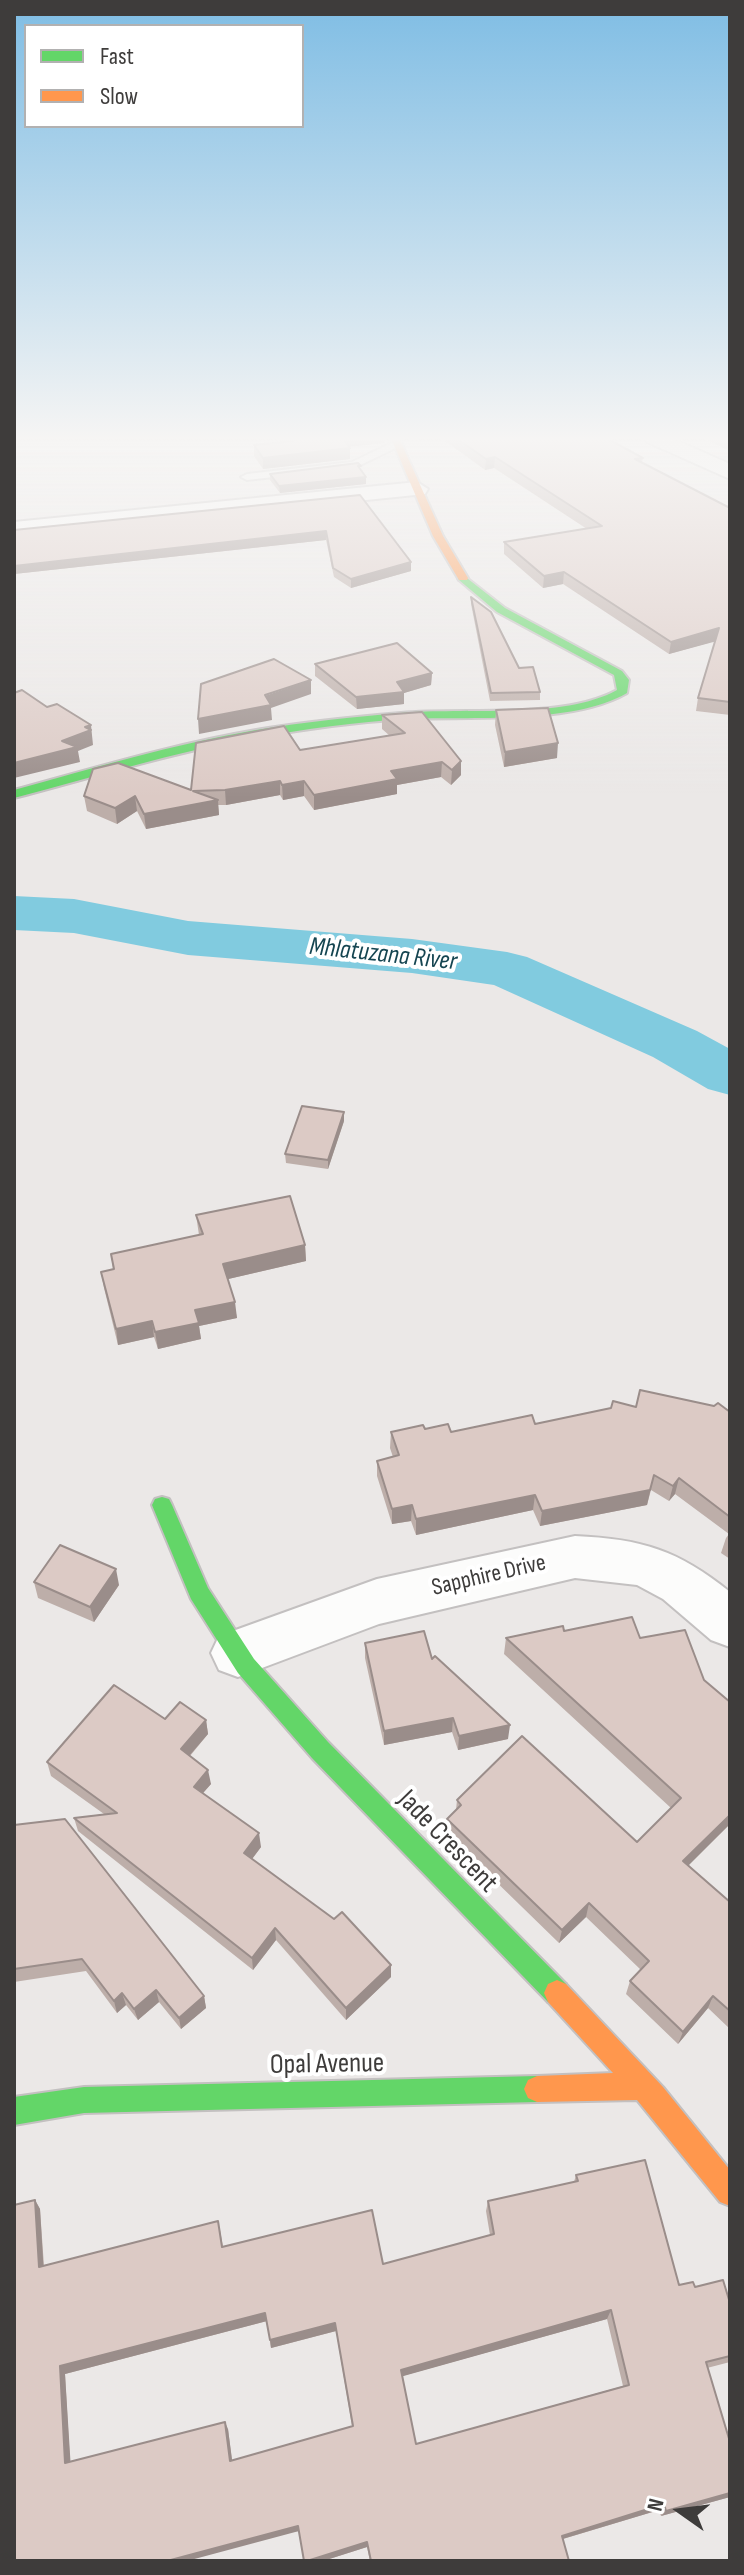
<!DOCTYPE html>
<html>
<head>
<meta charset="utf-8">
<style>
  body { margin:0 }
  #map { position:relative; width:744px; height:2575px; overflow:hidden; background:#ebe8e7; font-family:"Sofia Sans Condensed",sans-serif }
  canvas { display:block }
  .frame { position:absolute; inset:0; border:16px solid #3e3c3b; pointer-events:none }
  .legend { position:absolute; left:24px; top:24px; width:280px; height:104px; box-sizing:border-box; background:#fff; border:2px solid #b2b1b1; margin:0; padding:10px 14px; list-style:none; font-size:24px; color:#3e3c3b }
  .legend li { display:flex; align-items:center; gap:16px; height:40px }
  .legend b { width:40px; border:2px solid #b2b1b1 }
  .north { position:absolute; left:640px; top:2471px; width:80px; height:80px; -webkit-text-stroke:6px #fff; paint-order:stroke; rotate:284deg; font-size:22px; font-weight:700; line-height:32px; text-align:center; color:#3e3c3b }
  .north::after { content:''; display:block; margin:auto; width:28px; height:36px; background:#3e3c3b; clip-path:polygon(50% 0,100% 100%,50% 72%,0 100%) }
</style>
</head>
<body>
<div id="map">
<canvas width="744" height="2575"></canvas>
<div class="frame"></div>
<ul class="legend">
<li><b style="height:10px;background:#63d668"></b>Fast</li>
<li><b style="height:10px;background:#ff974d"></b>Slow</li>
</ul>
<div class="north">N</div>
</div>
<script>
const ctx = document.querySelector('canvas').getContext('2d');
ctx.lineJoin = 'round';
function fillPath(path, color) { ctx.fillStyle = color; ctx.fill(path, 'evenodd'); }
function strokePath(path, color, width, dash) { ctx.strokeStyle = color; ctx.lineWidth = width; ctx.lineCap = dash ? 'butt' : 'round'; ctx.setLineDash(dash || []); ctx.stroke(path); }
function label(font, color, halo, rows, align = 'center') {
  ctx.font = font + ' "Sofia Sans Condensed",sans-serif'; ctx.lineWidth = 8; ctx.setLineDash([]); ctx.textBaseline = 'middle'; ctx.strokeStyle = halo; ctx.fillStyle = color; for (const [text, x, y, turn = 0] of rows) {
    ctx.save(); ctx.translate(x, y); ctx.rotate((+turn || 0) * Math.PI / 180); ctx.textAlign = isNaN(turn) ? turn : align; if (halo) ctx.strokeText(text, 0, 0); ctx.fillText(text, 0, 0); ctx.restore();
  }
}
const river = new Path2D(`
  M14,896l60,3 114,22 224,18 95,13 20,5 170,74 33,18v46l-22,-6 -55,-32 -159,-72 -82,-12 -224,-18 -114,-22 -60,-3z`);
const lane = new Path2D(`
  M398,440l4,1v4l-48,23 -107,12 -6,-3 6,-3 105,-12z`);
const street = new Path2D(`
  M643,438h28l59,26v15l-83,-37z
  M417,482l11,7 -3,5 -411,42v-14z
  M575,1536c67,3 103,14 155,56v55l-19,-7 -48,-41 -26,-14 -62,-7 -196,46 -141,53 -19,-7 -8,-17 8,-17 158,-57z`);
const fast = new Path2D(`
  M463,575l42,33 117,63 7,9 -2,13c-56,32 -156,23 -221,26 -49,3 -102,10 -151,19 -81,14 -161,39 -241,60v-8c80,-22 160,-46 242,-60 48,-8 97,-13 145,-17 63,-6 162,7 216,-23l-3,-15 -117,-63 -38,-32 -1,-2z
  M162,1497l7,2 3,6 36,83 46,71 74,83 238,242 4,9 -4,9 -9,4 -9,-4 -236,-244 -74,-85 -47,-74 -39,-94 3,-6z
  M537,2076l9,4 4,9 -4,9 -9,4 -453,11 -70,12v-28l70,-10z`);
const slow = new Path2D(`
  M391,438h8l44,98 25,42 -1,2h-8l-26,-44z
  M557,1980l9,4 97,103 67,83v36l-10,-4 -83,-102 -100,2 -9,-4 -4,-9 4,-9 9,-4 76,-3 -65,-71 -4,-9 4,-9z`);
const wall = new Path2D(`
  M275,438h110l-1,5 -35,4 1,1v11l-87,10 -9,-13v-11l27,-3z
  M441,438h165l37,20 -1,5 88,45v207l-34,-4 2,-13 17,-57 -46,13 -106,-70 -20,4 -39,-34v-12l83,-13 -93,-61 -9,2z
  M702,438h28v13z
  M361,471l5,13 -86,9 -10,-13v-6z
  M360,495l51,76 -60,17 -17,-11 -8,-37 -312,34v-44z
  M471,597l48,71 21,24v8l-50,1 -19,-97z
  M315,664l117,9 -1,12 -27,8v11l-47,5 -42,-33z
  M496,710l61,48 -53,9 -9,-42z
  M382,715l79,46v14l-10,10 -10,-8 -44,8v9l-83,16 -10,-14 -21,4 -3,-5 -54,10h-8l1,10 -73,14 -9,-18 -20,13 -30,-13 -3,-15 107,-6 109,-40 90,-14 -8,-7z
  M344,1121l-16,48 -42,-6 -1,-9z
  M196,1215l109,30 1,16 -78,18 9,39 -38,8 2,13 -43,10 -4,-12 -36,8 -14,-57 -3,-16 12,-3 -2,-15 88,-19z
  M636,1407l94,5v147l-9,-6 5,-15 3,-4 -54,-40 -6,7 -18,-11 -4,15 -107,21 -7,-16 -117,25 -5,-14 -19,3 -15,-48v-15l16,-4 -3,-9 1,-16 34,-3 26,3 84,-8z
  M34,1582l85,3 -25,37 -56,-24z
  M564,1631l76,7 64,42 26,22v122l-42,41 42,37v127l-22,-21 -30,36 -52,-50 4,-13 11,-11 -55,-53 -27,26 -113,-110 1,-14 9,-9 1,-10 180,42 34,-34 -167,-154 2,-16z
  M365,1643l67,16 76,80 -50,11 -6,-18 -68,13 -19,-87z
  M165,1719l41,1 2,14 -18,22 21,28 -8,9 58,54 -9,12 139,106v12l-45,43 -70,-80 -23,30 -175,-139 -4,-13 30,-4 -53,-38 -4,-14z
  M14,1825l190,171 2,12 -25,21 -22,-27 -21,18 -12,-15 -9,8 -31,-42 -72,11z
  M576,2175l103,110 16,2 35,16v59l-23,6 23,129 -69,19 -2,-6 -96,29 6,22h-199l-3,-14 -44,14h-19l-5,-30 -285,30 21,-361 5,9 4,57 176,-36 3,17 160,17 107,-29 -4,-24 2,-10 86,-19zM607,2319l16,67 -207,58 -14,-68zM267,2321l4,27 65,-17 16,95 -120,35 -4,-32 -158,33 -5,-88z`);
const shadedWall = new Path2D(`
  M341,438h44l-1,5 -43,4z
  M410,438h23l-23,2z
  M350,448v11l-87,10v-11z
  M495,457l-1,11 -9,2 1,-11z
  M366,477v7l-86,9 -1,-7z
  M326,531v9l-312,34v-8z
  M411,562v9l-60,17v-9z
  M564,572l-1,12 -20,4 1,-12z
  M719,628l-2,13 -48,13 2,-12z
  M432,673l-1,12 -27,8v11l-47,5 -1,-12 41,-15z
  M311,680v14l-40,14 1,12 -73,14 -1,-15z
  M91,725l2,20 -15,6 2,11 -66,16v-15l48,-22z
  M558,743l-1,15 -53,9 1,-15z
  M461,761v14l-10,10 1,-15z
  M442,762l-1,15 -44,8v9l-83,16v-15l77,-24z
  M280,781v14l-54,10 -1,-15z
  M304,781v15l-21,4 -1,-15z
  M135,796l2,15 -20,13 -2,-16z
  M218,800l1,15 -73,14 -2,-15z
  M344,1112v9l-16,48v-9z
  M305,1245l1,16 -82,19 -1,-16z
  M235,1302l2,16 -38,8 2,13 -43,10 -3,-17 40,-22z
  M152,1321l2,16 -36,8 -2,-16z
  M654,1475l-7,30 -107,21 2,-15z
  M679,1478l-4,16 -6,7 4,-15z
  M535,1495l-2,15 -117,25v-16z
  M412,1505l-1,16 -19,3v-15z
  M116,1569l3,16 -25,37 -4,-15z
  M453,1718l-1,14 -68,13v-14z
  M206,1720l2,14 -25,29 -2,-14z
  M510,1725l-2,14 -50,11 1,-14z
  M208,1770l3,14 -15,17 -2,-14z
  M730,1815v9l-51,51 4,-14z
  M259,1833l2,14 -15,20 -2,-14z
  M589,1903l-3,14 -27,26 3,-13z
  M275,1928l1,12 -23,30 -1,-12z
  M391,1965v12l-45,43v-12z
  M156,1990l3,12 -21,18 -4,-11z
  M122,1993l4,12 -9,8 -3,-12z
  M204,1996l2,12 -25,21 -2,-11z
  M713,1996l-5,12 -30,36 5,-12z
  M35,2200l5,9 4,67 -5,-9z
  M611,2310l-4,9 -207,58 1,-7z
  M265,2313l2,8 -202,53 6,96 -6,-7 -5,-97z
  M335,2323l1,8 -65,17 -1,-8z
  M225,2422l3,7 5,38 -3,-6z
  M730,2493v4l-69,19 5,-5z
  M664,2504l-5,6 -100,30 3,-4z
  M298,2526l1,5 -112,30h-20z
  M367,2542v5l-44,14h-16z`);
const building = new Path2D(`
  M290,438h52l8,10 -87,10 -9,-13 40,-4z
  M456,438h150l37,20 -8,1 95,49v194l-32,-4 21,-70 -48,14 -107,-70 -20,4 -40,-34 98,-16 -107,-69 -9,2z
  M358,463l3,3h-3l8,11 -87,9 -9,-12z
  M360,495l51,67 -60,17 -18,-11 -7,-37 -312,35v-36z
  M471,597l20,15 28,56 14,-1 7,25 -49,1z
  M397,643l35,30 -35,9 7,10 -48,5 -41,-33z
  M274,659l37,21 -46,15 6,10 -73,14 3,-35z
  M22,690l25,17 10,-3 34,21 -6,2 6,3 -29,11 15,6 -63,16v-70z
  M548,708l10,35 -53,9 -9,-42z
  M422,712l39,49 -9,9 -10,-8 -51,9 6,8 -83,16 -10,-14 -22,4 -2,-4 -55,9 -32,1 25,9 -74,14 -9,-18 -20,12 -31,-12 9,-27 25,-6 73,27 5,-47 88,-17 16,24 105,-17 -23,-18z
  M302,1106l42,6 -16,48 -43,-6z
  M290,1196l15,49 -82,19 12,38 -40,8 4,13 -44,9 -3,-11 -36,8 -15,-57 13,-3 -3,-15 92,-20 -7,-19z
  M640,1390l74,16 4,-3 12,9v105l-51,-39 -6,8 -19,-11 -4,15 -108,21 -7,-16 -119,24 -4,-14 -20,4 -15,-48 22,-6 -8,-23 32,-7 2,4 23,-5 3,8 81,-17 3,9 76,-16 2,-7 23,6z
  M60,1545l56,24 -26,38 -56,-25z
  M632,1617l8,21 45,-8 19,50 26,22v113l-47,46 47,41v109l-17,-15 -30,36 -53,-51 19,-20 -60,-58 -27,27 -115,-111 14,-14 -4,-5 65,-64 115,106 44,-44 -175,-160 57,-12 1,5z
  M424,1631l8,28 3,-3 75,69 -51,11 -6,-18 -69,13 -19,-88z
  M114,1685l51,34 15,-17 26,18 -25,29 27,21 -14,17 65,46 -15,20 90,66 8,-7 49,53 -45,43 -71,-80 -23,30 -178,-140 43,-5 -70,-51z
  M65,1819l139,177 -25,22 -23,-28 -22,19 -12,-16 -8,8 -32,-42 -68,10v-144z
  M645,2160l34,125 14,-3 2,5 28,-7 7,23v53l-24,6 24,80v51l-64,18 -2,-7 -102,32 7,25h-198l-4,-19 -60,19h-3l-6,-35 -131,35h-153v-356l21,-5 4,67 179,-46 4,26 150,-37 11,54 111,-30 -6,-33 90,-20 -2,-6zM611,2310l18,75 -213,59 -15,-74zM265,2313l5,27 65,-17 18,103 -123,35 -5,-39 -160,41 -5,-97z`);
const streetNames = [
  ["Sapphire Drive",489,1576,-13]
];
const waterNames = [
  ["Mhlatuzana River",383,955,6]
];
const nearStreetnames = [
  ["Jade Crescent",447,1842,46],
  ["Opal Avenue",327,2065,-1]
];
fillPath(river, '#81cbdf');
strokePath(lane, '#c3c0c0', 4);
strokePath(street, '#c3c0c0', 4);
strokePath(fast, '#c3c0c0', 4);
strokePath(slow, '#c3c0c0', 4);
fillPath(lane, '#fcfcfb');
fillPath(street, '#fcfcfb');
fillPath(fast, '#63d668');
fillPath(slow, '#ff974d');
fillPath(wall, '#bdaea9');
fillPath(shadedWall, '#9a8d8a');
fillPath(building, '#dccac5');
strokePath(building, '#9a8d8a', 2);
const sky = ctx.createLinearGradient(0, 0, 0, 798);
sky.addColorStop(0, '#7fbde4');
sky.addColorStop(0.55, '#f6f5f4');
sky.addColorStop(1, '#f6f5f400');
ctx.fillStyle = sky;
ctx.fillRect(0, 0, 744, 798);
label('24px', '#3e3c3b', '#fff', streetNames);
label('italic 26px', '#154551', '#fff', waterNames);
label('28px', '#3e3c3b', '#fff', nearStreetnames);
</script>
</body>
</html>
